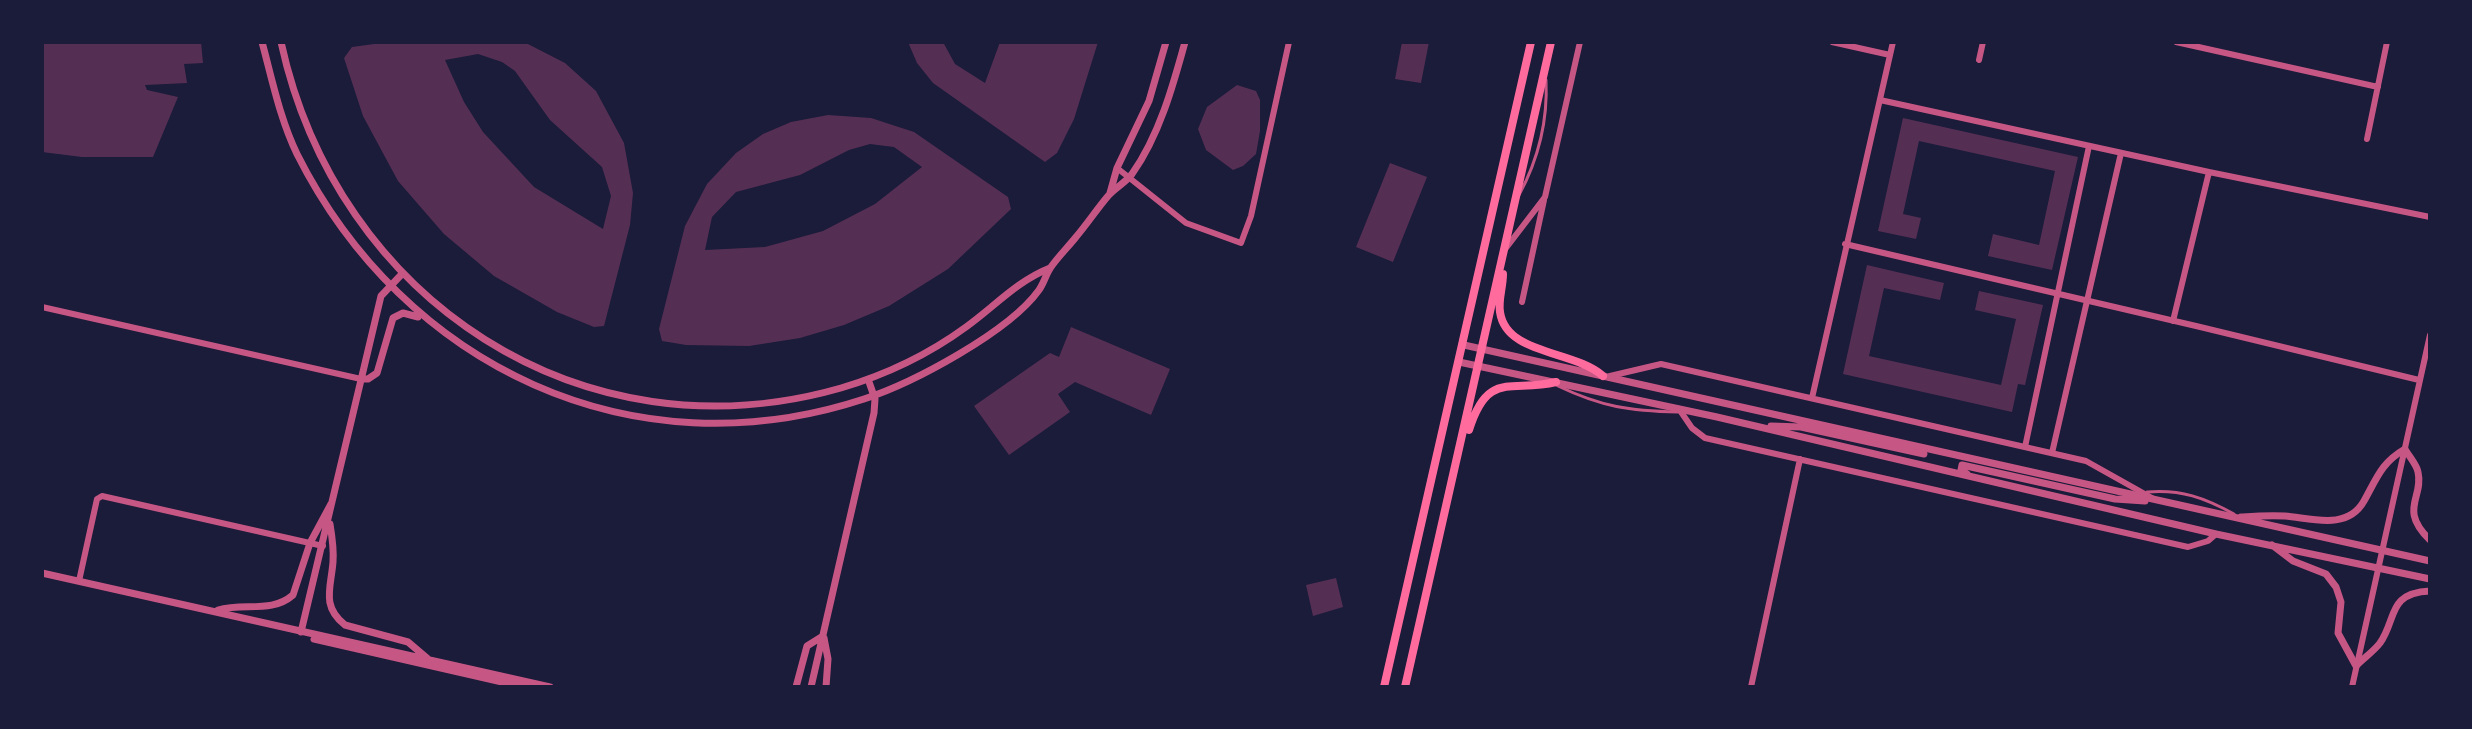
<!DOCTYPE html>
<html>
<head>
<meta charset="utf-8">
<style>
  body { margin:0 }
  #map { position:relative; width:2472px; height:729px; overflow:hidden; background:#1b1b3a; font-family:"Noto Sans",sans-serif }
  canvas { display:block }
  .frame { position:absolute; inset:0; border:44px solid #1b1b3a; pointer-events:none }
</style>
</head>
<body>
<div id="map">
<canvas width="2472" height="729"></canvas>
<div class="frame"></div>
</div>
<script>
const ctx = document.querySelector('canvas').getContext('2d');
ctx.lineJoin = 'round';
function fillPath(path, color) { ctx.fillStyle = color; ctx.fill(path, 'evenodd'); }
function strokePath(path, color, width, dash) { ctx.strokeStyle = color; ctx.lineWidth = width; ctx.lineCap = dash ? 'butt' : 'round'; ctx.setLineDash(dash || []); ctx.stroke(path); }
const building = new Path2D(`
  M42,42h159l2,21 -19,1 3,19 -42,2 2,5 31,7 -25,60h-71l-40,-5z
  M389,42h135l41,21 31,28 28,52 9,50 -3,32 -26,101 -10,1 -37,-15 -63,-36 -50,-42 -46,-53 -35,-65 -19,-58 8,-11zM478,54l24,8 13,9 35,49 52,47 9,29 -8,33 -69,-42 -51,-55 -19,-30 -19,-42z
  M908,42h35l12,22 30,19 15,-41h98l-24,77 -17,34 -12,9 -112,-79 -16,-20z
  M1402,42h27l-8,41 -26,-4z
  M1237,85l19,6 4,9v31l-4,23 -13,12 -10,4 -27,-20 -8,-21 9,-22z
  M828,115l43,3 43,14 94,65 3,12 -63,60 -59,37 -45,19 -44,13 -51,8 -63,-1 -24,-4 -3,-12 26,-103 22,-42 29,-31 27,-19 28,-12zM870,144l24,3 28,20 -47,37 -52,27 -58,16 -60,3 7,-33 24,-25 64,-17 49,-25z
  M1903,118l175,39 -26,113 -64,-14 5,-22 46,11 16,-74 -136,-30 -16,73 18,4 -5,21 -38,-8z
  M1390,163l37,14 -34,85 -37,-15z
  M1867,265l77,18 -4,17 -56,-12 -15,68 132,29 15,-66 -41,-9 4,-19 64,14 -18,80 -7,-1 -6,28 -169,-38z
  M1071,327l99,42 -19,46 -76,-33 -17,12 12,18 -61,43 -35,-49 76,-53 9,4z
  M1336,578l7,29 -30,9 -7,-31z`);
const service = new Path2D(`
  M1519,195c20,-37 29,-73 27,-115
  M1558,386c44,21 72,25 120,26
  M2147,492c34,-3 58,6 87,22`);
const minor = new Path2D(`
  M1832,42l58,13
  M2176,42l202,45
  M1979,60l4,-18
  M1880,100l329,72 -36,149
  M2367,139l20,-97
  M1117,168l69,55 55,20 10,-27 38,-174
  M2209,172l221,45
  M1845,244c192,44 383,89 574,136
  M1506,248l39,-51 35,-155
  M1522,302l22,-102
  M42,307l319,72
  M1610,376l51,-12 425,97 66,37
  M1812,398l81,-356
  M1679,409l13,19 13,10 483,109 20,-6 8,-7
  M2025,447l64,-301
  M2052,453l69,-300
  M79,581l18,-82 5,-3 221,50
  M1751,687l49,-228
  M2352,687l78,-352`);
const tertiary = new Path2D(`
  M262,42c10,37 18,77 35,112 107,213 336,321 567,245 49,-16 145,-67 175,-109 5,-7 7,-16 12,-23 7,-10 17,-20 25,-30 11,-13 21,-28 32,-41 7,-8 17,-13 24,-22 27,-38 41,-88 53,-132
  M281,42c56,258 301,420 560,346 44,-13 88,-34 125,-61 28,-20 51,-46 84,-59
  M1110,193l7,-25 32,-67 17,-59
  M1464,345l966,216
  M1459,362l258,55 499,117 214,45
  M361,379h7l9,-6 16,-55 10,-5 15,4
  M1771,426l30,1 123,27 -2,-6
  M1967,474l-6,-4 1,-5 153,34 30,2
  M2241,517c15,-1 29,-2 44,-1 26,2 62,15 79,-15 13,-23 17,-38 41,-52 3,6 12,16 13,23 6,26 -20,37 12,68
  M330,524c2,12 4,25 3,38 -2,26 -12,44 12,63l63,17 20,17
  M2272,545l21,16 33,13 10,13 5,15 -3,31 18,33c8,-8 18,-15 24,-23 17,-24 7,-50 50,-52
  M42,573l508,114
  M218,610c26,-8 53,4 75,-15l17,-52 21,-39
  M301,632l80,-336 20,-21
  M824,638l4,21 -2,28
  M314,639l210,48
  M796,687l11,-41 16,-10
  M811,687l63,-274 1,-14 -7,-20`);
const secondary = new Path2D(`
  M1503,274c0,13 -5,26 -3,38 6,43 74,38 103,64
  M1469,430c19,-61 43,-37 87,-48
  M1384,687l147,-645
  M1405,687l146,-645`);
fillPath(building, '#542f53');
strokePath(service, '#c65784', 3);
strokePath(minor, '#c65784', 6);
strokePath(tertiary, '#c65784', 7);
strokePath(secondary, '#ff6b9d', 8);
</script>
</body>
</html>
